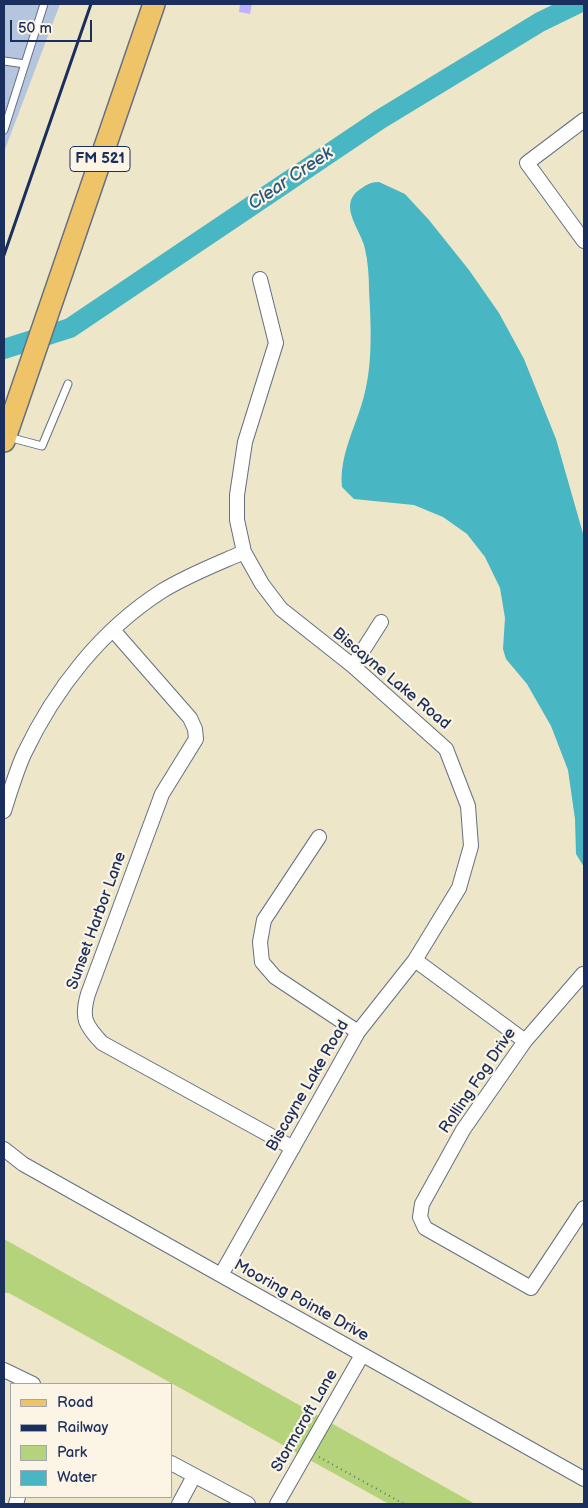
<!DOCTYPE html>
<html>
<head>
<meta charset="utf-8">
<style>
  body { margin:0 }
  #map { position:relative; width:588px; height:1508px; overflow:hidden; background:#eee6c8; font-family:"Balsamiq Sans",sans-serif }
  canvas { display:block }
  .frame { position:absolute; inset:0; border:5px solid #1b2f5e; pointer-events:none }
  .legend { position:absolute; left:10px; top:1383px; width:162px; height:115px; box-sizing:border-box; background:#fcf5e5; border:1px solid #a2a6af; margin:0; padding:6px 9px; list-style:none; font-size:15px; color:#1b2f5e }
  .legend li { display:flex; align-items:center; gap:10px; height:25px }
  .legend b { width:25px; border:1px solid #a2a6af }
  .scale { position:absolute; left:10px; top:20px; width:82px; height:22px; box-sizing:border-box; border:2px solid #1b2f5e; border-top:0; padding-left:6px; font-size:15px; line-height:18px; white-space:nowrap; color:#1b2f5e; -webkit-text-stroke:4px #fcf5e5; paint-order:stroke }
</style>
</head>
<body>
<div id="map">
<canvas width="588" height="1508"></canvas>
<div class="frame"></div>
<ul class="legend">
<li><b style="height:6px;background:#efc469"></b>Road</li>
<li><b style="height:6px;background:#1b2f5e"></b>Railway</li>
<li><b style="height:14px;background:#b4d37a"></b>Park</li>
<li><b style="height:14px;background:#48b6c3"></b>Water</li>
</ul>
<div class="scale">50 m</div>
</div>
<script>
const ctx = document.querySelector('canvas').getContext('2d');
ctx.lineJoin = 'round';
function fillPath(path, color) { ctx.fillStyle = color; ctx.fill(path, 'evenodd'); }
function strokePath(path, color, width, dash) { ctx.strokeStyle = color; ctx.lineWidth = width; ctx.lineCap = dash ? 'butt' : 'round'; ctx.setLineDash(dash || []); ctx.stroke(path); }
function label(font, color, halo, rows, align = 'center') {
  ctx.font = font + ' "Balsamiq Sans",sans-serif'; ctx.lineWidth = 4.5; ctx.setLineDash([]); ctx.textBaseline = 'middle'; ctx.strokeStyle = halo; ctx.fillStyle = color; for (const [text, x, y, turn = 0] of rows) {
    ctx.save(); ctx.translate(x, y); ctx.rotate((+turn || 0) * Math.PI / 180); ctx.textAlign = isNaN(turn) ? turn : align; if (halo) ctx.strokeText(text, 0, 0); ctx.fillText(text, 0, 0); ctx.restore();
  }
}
const industrial = new Path2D(`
  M4,4h56l-56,148z`);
const green = new Path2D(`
  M4,1239l471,265h-86l-380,-211h-5z`);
const water = new Path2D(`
  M379,182l26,12 24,26 40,50 30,43 25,46 32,80 28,98v330l-8,-13 -1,-35 -7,-49 -17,-44 -24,-42 -21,-25 -3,-10 2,-31 -5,-30 -15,-31 -18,-23 -24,-17 -29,-12 -60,-6 -12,-12c-3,-32 14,-60 22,-91 9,-33 7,-72 5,-106 0,-13 -1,-28 -4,-41 -3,-18 -28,-43 -6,-59 7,-5 11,-8 20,-8z`);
const river = new Path2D(`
  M4,349l66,-21 309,-208 161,-98 37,-18`);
const building = new Path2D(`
  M240,4h12l-2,10 -11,-2z`);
const path = new Path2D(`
  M319,1457l85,47`);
const service = new Path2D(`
  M4,61l21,3
  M4,130l40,-126
  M8,437l34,9 26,-62`);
const minor = new Path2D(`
  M584,120l-57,43 57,78
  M113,630l77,88 5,11 1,10 -34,55 -74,200c-7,24 -3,31 14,49l191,105
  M353,666l28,-44
  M4,811c6,-19 12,-39 20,-57 31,-65 77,-124 138,-163 26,-16 55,-27 82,-39
  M319,837l-55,83 -4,22 2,20 13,15 83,55
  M415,960l110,81
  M584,975l-1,-1 -58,67 -62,89 -41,74 -2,13 5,11 106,60 53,-80
  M4,1149l19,15 561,315
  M221,1275l137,-243 57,-72 44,-72 12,-42 -3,-40 -22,-57 -93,-83 -72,-57 -19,-25 -18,-32 -7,-32v-25l8,-53 31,-99 -16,-64
  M4,1370l29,14
  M171,1463l77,41
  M16,1504l2,-7
  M179,1504l15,-28
  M277,1504l85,-149`);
const primary = new Path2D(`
  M4,441l150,-437`);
const rail = new Path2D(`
  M4,255l87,-251`);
const shields = [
  [100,159,60]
];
const shieldNames = [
  ["FM 521",100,159]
];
const streetNames = [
  ["Biscayne Lake Road",391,679,40],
  ["Sunset Harbor Lane",97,921,-70],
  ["Rolling Fog Drive",478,1081,-56],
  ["Biscayne Lake Road",308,1086,-60],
  ["Mooring Pointe Drive",301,1301,29],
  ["Stormcroft Lane",305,1421,-60]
];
const waterNames = [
  ["Clear Creek",291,179,-34]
];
fillPath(industrial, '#b6c5de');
fillPath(green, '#b4d37a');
fillPath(water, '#48b6c3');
strokePath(river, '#48b6c3', 20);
fillPath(building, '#c2b2fd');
strokePath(service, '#656f83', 9);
strokePath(minor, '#656f83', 16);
strokePath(primary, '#656f83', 24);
strokePath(path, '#656f83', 2, [1, 4]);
strokePath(service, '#fff', 7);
strokePath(minor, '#fff', 14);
strokePath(primary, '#efc469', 21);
strokePath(rail, '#1b2f5e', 3);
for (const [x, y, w] of shields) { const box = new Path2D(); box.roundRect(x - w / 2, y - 12.5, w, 25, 4); ctx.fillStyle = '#fcf5e5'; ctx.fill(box); strokePath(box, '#1b2f5e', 1); }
label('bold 15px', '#1b2f5e', null, shieldNames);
label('16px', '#1b2f5e', '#fcf5e5', streetNames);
label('italic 18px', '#28587c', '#fcf5e5', waterNames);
</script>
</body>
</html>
